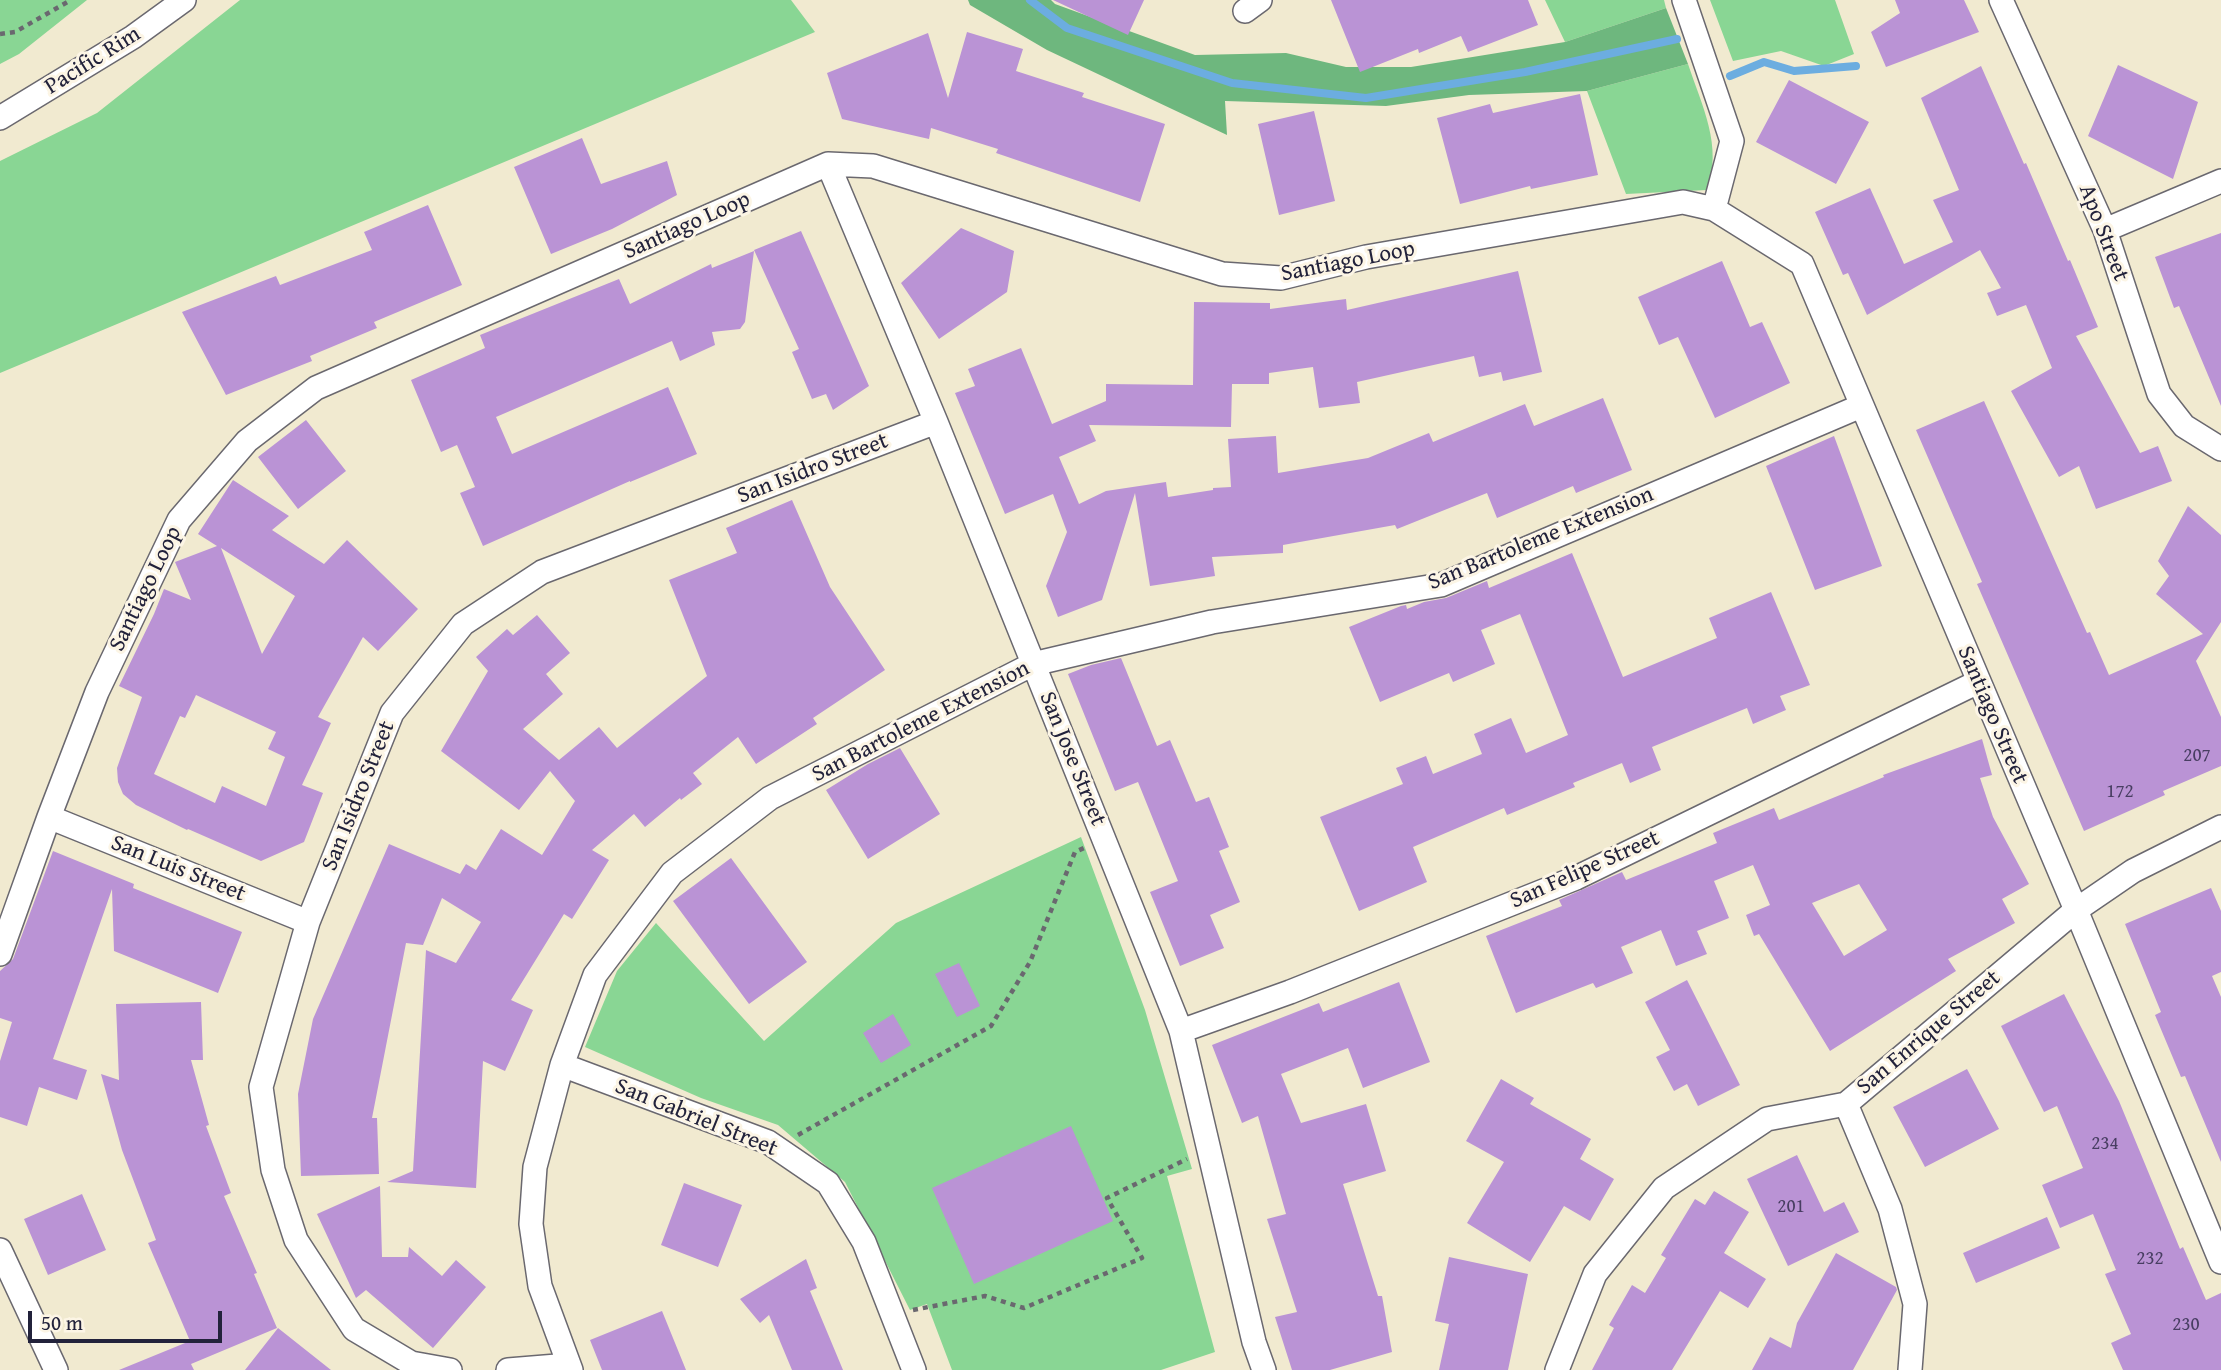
<!DOCTYPE html>
<html>
<head>
<meta charset="utf-8">
<style>
  body { margin:0 }
  #map { position:relative; width:2221px; height:1370px; overflow:hidden; background:#f1ead0; font-family:"Gentium Book Plus",serif }
  canvas { display:block }
  .scale { position:absolute; left:28px; top:1311px; width:194px; height:32px; box-sizing:border-box; border:4px solid #22223b; border-top:0; padding-left:9px; font-size:21px; line-height:24px; white-space:nowrap; color:#22223b; -webkit-text-stroke:5px #fcf5e5; paint-order:stroke }
</style>
</head>
<body>
<div id="map">
<canvas width="2221" height="1370"></canvas>
<div class="scale">50 m</div>
</div>
<script>
const ctx = document.querySelector('canvas').getContext('2d');
ctx.lineJoin = 'round';
function fillPath(path, color) { ctx.fillStyle = color; ctx.fill(path, 'evenodd'); }
function strokePath(path, color, width, dash) { ctx.strokeStyle = color; ctx.lineWidth = width; ctx.lineCap = dash ? 'butt' : 'round'; ctx.setLineDash(dash || []); ctx.stroke(path); }
function label(font, color, halo, rows, align = 'center') {
  ctx.font = font + ' "Gentium Book Plus",serif'; ctx.lineWidth = 6; ctx.setLineDash([]); ctx.textBaseline = 'middle'; ctx.strokeStyle = halo; ctx.fillStyle = color; for (const [text, x, y, turn = 0] of rows) {
    ctx.save(); ctx.translate(x, y); ctx.rotate((+turn || 0) * Math.PI / 180); ctx.textAlign = isNaN(turn) ? turn : align; if (halo) ctx.strokeText(text, 0, 0); ctx.fillText(text, 0, 0); ctx.restore();
  }
}
const green = new Path2D(`
  M0,0h87l-68,54 -19,10z
  M240,0h551l24,32 -815,341v-212l97,-48z
  M1545,0h119l2,8 -101,34z
  M1710,0h125l19,54 -30,12 -43,-15 -48,10z
  M1688,64c14,42 35,82 19,126l-81,4 -39,-103z
  M1081,837l64,173 47,159 -25,7 48,176 -54,18h-209l-25,-66 -17,6 -65,-128 -67,-57 -77,-27 -116,-51 32,-76 39,-48 108,118 132,-118z`);
const forest = new Path2D(`
  M968,0h83l4,4 140,51 91,-2 60,14h65l154,-25 101,-34 22,56 -101,27 -118,4 -83,11 -161,-5 2,34 -180,-85 -77,-45z`);
const stream = new Path2D(`
  M1030,0l37,28 165,55 134,15 159,-26 152,-33
  M1730,76l34,-14 30,9 62,-5`);
const building = new Path2D(`
  M1053,0h91l-16,35z
  M1331,0h197l10,25 -70,27 -7,-16 -42,17 -1,-4 -58,23z
  M1895,0h69l15,32 -93,35 -15,-35 29,-19z
  M967,32l56,17 -7,22 68,22 -2,4 83,27 -25,78 -144,-49 2,-4 -67,-21 -2,11 -87,-20 -15,-46 101,-40 20,65z
  M2118,65l80,37 -25,77 -85,-43z
  M1981,66l43,98 2,-1 42,98 2,-1 28,67 -22,9 64,117 18,-7 14,35 -76,28 -17,-43 -20,11 -48,-86 41,-23 -26,-63 -29,11 -10,-23 14,-5 -21,-38 -113,65 -19,-42 -5,2 -28,-63 55,-24 34,76 49,-22 -20,-42 26,-10 -38,-92z
  M1789,80l80,42 -33,62 -80,-42z
  M1580,94l18,81 -67,14 -1,-3 -70,18 -23,-86 53,-14 3,9z
  M1314,111l21,90 -56,14 -21,-91z
  M582,138l19,46 66,-23 10,34 -65,34 -61,25 -37,-87z
  M428,205l34,80 -88,37 3,6 -67,28 2,5 -86,34 -44,-83 94,-36 4,9 92,-35 -8,-18z
  M961,228l53,23 -7,41 -68,47 -38,-56z
  M801,231l68,155 -36,24 -7,-16 -14,5 -20,-47 7,-3 -45,-99z
  M2221,233v173l-42,-100 -5,2 -19,-51z
  M754,251l-9,71 -5,7 -28,3 3,13 -35,16 -8,-20 -176,76 16,37 156,-67 29,67 -67,28v-1l-147,65 -23,-53 15,-6 -18,-42 -16,7 -30,-72 74,-32 -5,-13 139,-56 11,25 81,-40 1,4z
  M1722,261l28,66 12,-5 28,61 -75,35 -37,-81 -19,8 -21,-48z
  M1518,271l24,101 -39,9 -2,-9 -22,5 -5,-21 -117,26 3,21 -41,5 -6,-41 -44,6v11h-37l-1,43 -142,-2 7,16 -37,16 20,47 27,-13 60,-9 2,15 45,-7v-2l18,-1 -3,-48 48,-3 2,37 90,-15 61,-25 4,9 92,-38 9,22 69,-28 29,72 -56,23 -3,-7 -76,32 -10,-25 -90,36 -2,-4 -112,20v8l-71,4 3,19 -65,10 -15,-93 -33,107 -44,17 -12,-31 21,-54 -14,-38 -48,20 -50,-121 20,-7 -7,-17 53,-21 31,76 54,-23v-17l87,1 1,-83 76,1v6l76,-10 1,11z
  M1984,401l103,232 3,-1 19,43 94,-41 -47,-40 13,-18 -11,-15 30,-55 33,29v87l-25,39 25,56v49l-58,25 2,4 -81,36 -107,-247 5,-2 -66,-152z
  M306,420l40,51 -48,38 -40,-52z
  M1834,436l48,130 -67,24 -49,-124z
  M233,480l56,36 -17,14 52,34 23,-24 71,69 -40,42 -15,-14 -45,80 13,6 -29,62 21,8 -19,49 -43,19 -73,-32 -1,1 -51,-25 -13,-11 -5,-12 -1,-14 25,-71 -23,-11 35,-72 10,-25 27,11 -16,-38 42,-16 -19,-12zM221,548l74,48 -33,58zM196,695l80,37 -8,17 17,8 -19,49 -44,-20 -7,17 -61,-29 26,-58 5,2z
  M792,500l38,87 55,83 -72,48 4,6 -61,40 -18,-27 -45,36 9,11 -21,16 -1,-2 -35,29 -11,-13 -42,36 17,10 -37,59 -8,-5 -53,86 22,10 -28,61 -22,-10 -7,127 -89,-6 26,-11 13,-221 30,13 25,-41 -39,-24 -19,47 -17,-2 -34,175h5l2,56 -78,2 -3,-82 15,-75 76,-175 71,30 6,-10 10,6 25,-41 41,26 33,-54 -25,-30 -31,39 -78,-59 47,-80 -12,-14 31,-28 6,6 24,-20 33,38 -24,21 17,20 -40,35 36,31 40,-33 18,21 90,-72 -38,-96 68,-27 -11,-25z
  M1572,553l51,124 94,-39 -8,-20 62,-26 39,93 -30,11 6,14 -33,14 -6,-16 -95,39 9,23 -31,13 -8,-20 -49,20 2,4 -68,28 -3,-7 -91,39 14,35 -68,29 -39,-94 83,-33 -7,-16 30,-12 7,18 49,-20 -8,-20 37,-16 15,35 42,-18 -48,-121 -39,16 14,34 -42,18 -4,-9 -69,29 -31,-75 52,-21 5,-1 1,4 17,-7 22,-4 41,-17 2,7z
  M1121,658l36,88 13,-6 26,62 13,-5 20,50 -10,4 21,51 -30,13 14,33 -44,18 -30,-74 28,-11 -40,-99 -23,9 -47,-117 23,-9z
  M1982,739l10,36 -12,3 13,39 36,67 -27,15 13,24 -67,36 8,12 -126,80 -71,-117 -5,2 -8,-21 24,-10 -17,-40 -39,16 15,37 -32,13 10,23 -31,12 -15,-36 -40,17 12,26 -37,15 -3,-5 -77,30 -30,-77 76,-30 -3,-6 63,-28 4,8 91,-37 -4,-10 61,-25 5,12 105,-43 -1,-2zM1859,884l28,46 -43,26 -32,-53z
  M900,748l40,66 -72,45 -42,-69 42,-26z
  M53,851l81,33 -1,4 109,44 -24,61 -104,-42 -2,-62 -59,170 34,11 -10,30 -38,-13 -12,39 -27,-9v-56l12,-39 -12,-4v-47l13,-12z
  M731,858l76,104 -58,42 -76,-103z
  M2211,888l10,23v61l-9,4 9,21v165l-36,-86 -4,1 -26,-62 6,-3 -36,-88z
  M959,963l21,43 -23,11 -22,-43z
  M1687,980l53,105 -42,21 -11,-22 -13,7 -18,-34 14,-7 -25,-48z
  M1399,982l31,80 -67,26 -15,-40 -67,26 20,49 65,-19 20,67 -43,13 35,112h4l10,56 -62,18h-38l-17,-53 22,-5 -30,-93 19,-5 -28,-98 -16,7 -30,-78 107,-42 4,9z
  M2064,994l55,107 61,148 3,-2 23,53 15,-7v77h-98l-12,-27 20,-9 -26,-60 11,-4 -23,-56 -33,14 -18,-43 41,-17 -26,-62 -13,6 -43,-86z
  M201,1002l2,58h-12l18,65 -3,1 25,67 -7,3 33,77 -3,1 23,54 -86,36 3,6h-75l71,-29 -42,-98 8,-3 -34,-90 -21,-76 18,6 -3,-76z
  M893,1014l18,31 -30,18 -18,-30z
  M1967,1069l32,60 -74,38 -32,-60z
  M1501,1079l33,19 -4,6 61,35 -11,20 34,20 -24,42 -26,-15 -34,56 -63,-39 37,-61 -38,-21z
  M1071,1126l42,95 -139,63 -42,-96z
  M1797,1155l27,57 20,-10 15,30 -71,34 -41,-87z
  M684,1183l58,22 -24,62 -57,-22z
  M380,1186l2,71h26l1,-10 33,29 14,-16 30,27 -53,61 -67,-58 -10,8 -39,-84z
  M1714,1191l35,21 -25,41 42,26 -18,29 -28,-17 -48,79h-80l22,-42 -5,-3 23,-40 13,8 21,-35 -5,-3 34,-56 10,6z
  M82,1194l24,56 -58,25 -24,-56z
  M2047,1217l13,31 -84,35 -13,-30z
  M1836,1253l60,34 1,3 -44,80h-101l18,-33 21,11 6,-25z
  M1449,1257l79,17 -20,96h-69l10,-46 -14,-3z
  M806,1259l11,29 -7,3 33,79h-51l-23,-55 -9,8 -20,-24z
  M662,1311l24,59h-84l-12,-30z
  M278,1328l53,42h-86z`);
const path = new Path2D(`
  M0,34l15,-2 56,-32
  M798,1135l193,-109 39,-64 45,-110 9,-4
  M913,1310l72,-14 39,12 118,-50 -35,-60 80,-39`);
const minor = new Path2D(`
  M1684,0l48,141 -18,68
  M2001,0l104,230 54,164 25,32 37,23
  M1245,11l15,-11
  M0,118l133,-81 51,-37
  M828,164l108,258 245,609 73,311 10,28
  M2105,230l116,-49
  M49,817l259,105
  M0,954l49,-137 48,-125 82,-172 68,-79 69,-53 512,-224 45,2 349,108 59,4 85,-21 317,-55 31,7 88,55 274,646 145,352
  M1181,1031l109,-39 286,-114 402,-196
  M562,1065l206,77 60,41 36,59 50,128
  M1846,1104l44,105 25,95 -5,66
  M0,1250l56,120
  M450,1370l-39,-7 -57,-34 -58,-89 -23,-70 -12,-83 47,-165 84,-209 71,-89 79,-52 394,-150
  M508,1370l61,-5
  M571,1370l-31,-84 -9,-62 4,-57 27,-102 33,-90 77,-102 98,-75 263,-134 179,-42 229,-37 420,-179
  M1557,1370l38,-96 69,-86 103,-69 79,-15 230,-194 57,-39 88,-44`);
const numberNames = [
  ["207",2197,756],
  ["172",2120,792],
  ["234",2105,1144],
  ["201",1791,1207],
  ["232",2150,1259],
  ["230",2186,1325]
];
const streetNames = [
  ["Pacific Rim",93,61,-32],
  ["Santiago Loop",687,226,-24],
  ["Apo Street",2103,233,69],
  ["Santiago Loop",1348,262,-11],
  ["San Isidro Street",813,469,-21],
  ["San Bartoleme Extension",1541,539,-22],
  ["Santiago Loop",146,589,-64],
  ["Santiago Street",1992,715,67],
  ["San Bartoleme Extension",921,722,-27],
  ["San Jose Street",1072,759,68],
  ["San Isidro Street",359,796,-68],
  ["San Luis Street",178,869,22],
  ["San Felipe Street",1585,870,-24],
  ["San Enrique Street",1929,1033,-40],
  ["San Gabriel Street",696,1118,22]
];
fillPath(green, '#89d694');
fillPath(forest, '#6eb77e');
strokePath(stream, '#6cade0', 8);
fillPath(building, '#ba93d5');
strokePath(minor, '#6a686f', 26);
strokePath(path, '#6a686f', 4.5, [5, 5]);
strokePath(minor, '#fff', 23);
label('19px', '#483e62', null, numberNames);
label('23px', '#22223b', '#fcf5e5', streetNames);
</script>
</body>
</html>
